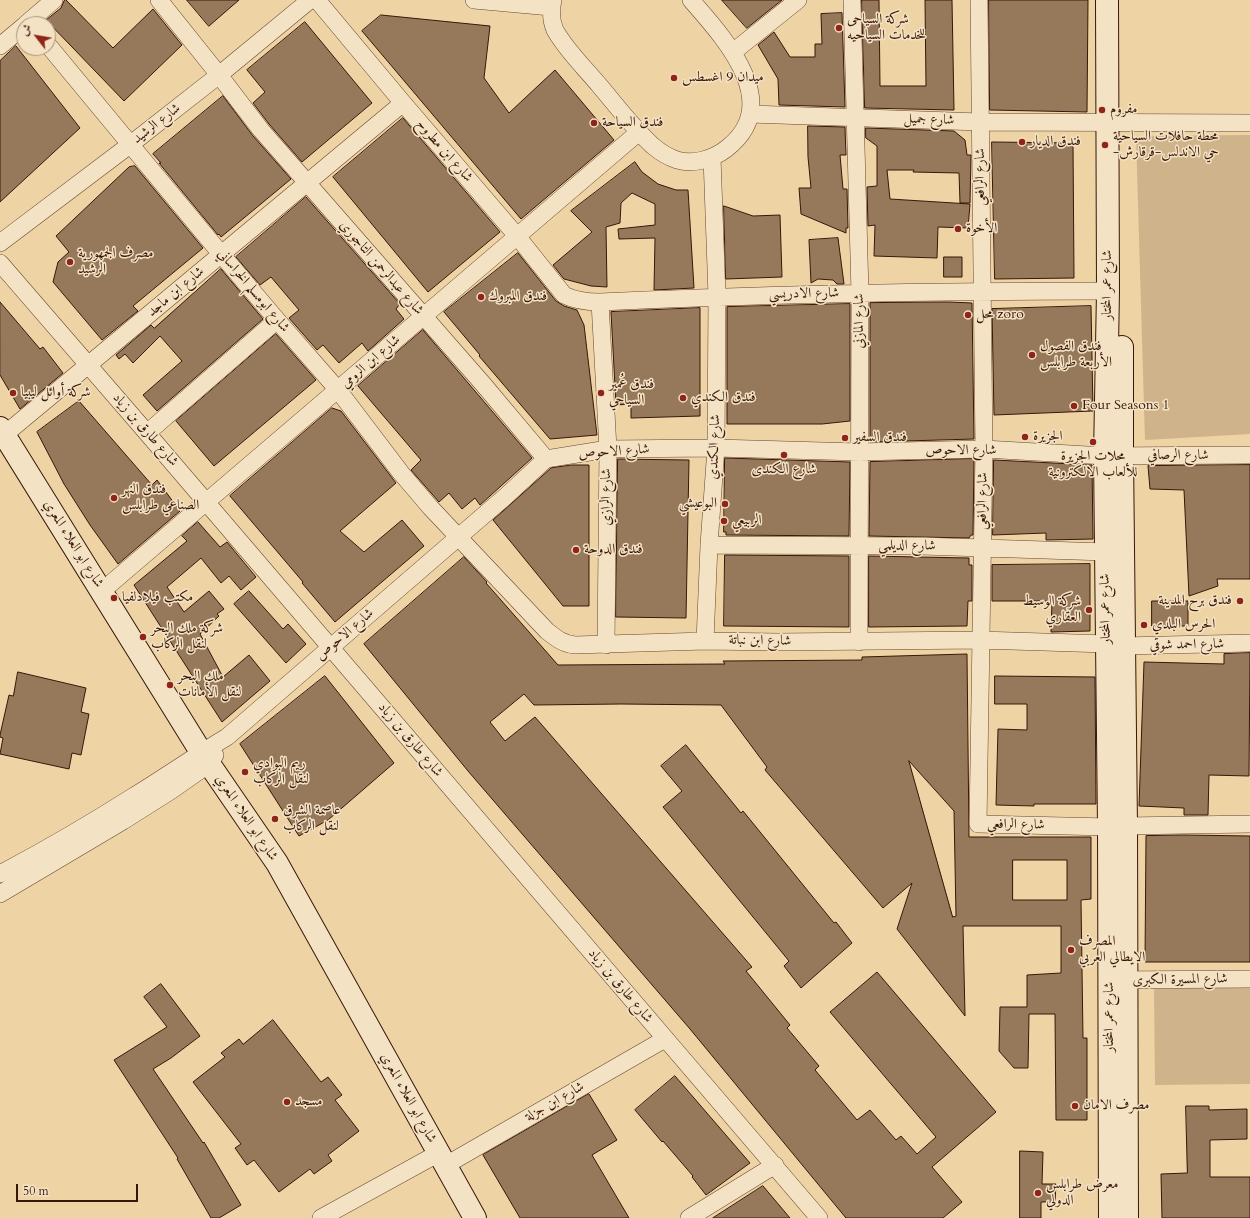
<!DOCTYPE html>
<html>
<head>
<meta charset="utf-8">
<style>
  body { margin:0 }
  #map { position:relative; width:1250px; height:1218px; overflow:hidden; background:#eed3a5; font-family:Cardo,Amiri,serif }
  canvas { display:block }
  .north { position:absolute; left:16px; top:16px; width:40px; height:40px; box-sizing:border-box; background:#f4e2c4; border:1px solid #a89179; border-radius:50%; rotate:301deg; font-size:11px; font-weight:700; line-height:16px; text-align:center; color:#371709 }
  .north::after { content:''; display:block; margin:auto; width:14px; height:18px; background:#8f2418; clip-path:polygon(50% 0,100% 100%,50% 72%,0 100%) }
  .scale { position:absolute; left:16px; top:1184px; width:122px; height:18px; box-sizing:border-box; border:2px solid #371709; border-top:0; padding-left:5px; font-size:12px; line-height:14px; white-space:nowrap; color:#371709; -webkit-text-stroke:3px #f4e2c4; paint-order:stroke }
</style>
</head>
<body>
<div id="map">
<canvas width="1250" height="1218"></canvas>
<div class="north">ش</div>
<div class="scale">50 m</div>
</div>
<script>
const ctx = document.querySelector('canvas').getContext('2d');
ctx.lineJoin = 'round';
function fillPath(path, color) { ctx.fillStyle = color; ctx.fill(path, 'evenodd'); }
function strokePath(path, color, width, dash) { ctx.strokeStyle = color; ctx.lineWidth = width; ctx.lineCap = dash ? 'butt' : 'round'; ctx.setLineDash(dash || []); ctx.stroke(path); }
function label(font, color, halo, rows, align = 'center') {
  ctx.font = font + ' Cardo,Amiri,serif'; ctx.lineWidth = 3; ctx.setLineDash([]); ctx.textBaseline = 'middle'; ctx.strokeStyle = halo; ctx.fillStyle = color; for (const [text, x, y, turn = 0] of rows) {
    ctx.save(); ctx.translate(x, y); ctx.rotate((+turn || 0) * Math.PI / 180); ctx.textAlign = isNaN(turn) ? turn : align; if (halo) ctx.strokeText(text, 0, 0); ctx.fillText(text, 0, 0); ctx.restore();
  }
}
const green = new Path2D(`
  M1250,135v299l-105,6 -9,-304z
  M1250,987v97l-95,1 -1,-96z`);
const building = new Path2D(`
  M66,0l47,48 40,-39 29,36 -58,56 -78,-81 15,-12 3,-7z
  M187,0h52l-30,26z
  M722,0h60l-35,28z
  M862,0h17l1,86h46l-1,-86h27l2,110 -89,-2z
  M989,0h99l-1,112 -97,-2z
  M842,13l3,94 -66,-2 -1,-26 -20,-34 16,-13 16,25h25v-13h7l-1,-30z
  M381,15l109,11 -6,52 25,35 46,-43 59,70 -93,79 -159,-188z
  M305,22l67,81 -70,59 -33,-38 -16,-21 12,-11 -18,-22z
  M16,46l64,82 -80,74v-141z
  M223,96l30,40 38,43 -70,58 -2,-3 -1,1 -59,-72h2l-8,-9z
  M403,118l97,114 -72,60 -95,-115z
  M808,126l37,1 1,28h-6l3,34h4l1,39h-2v5l-45,-19 -2,-26h12l-3,-31z
  M866,128l88,3 11,9 2,15h4l-1,48h-10l-1,-30 -46,-1 1,-2h-27l3,29 80,5 -2,24 -30,-1 -1,31 -63,-2 1,-31 -7,1 -1,-39 10,-1v-40l-11,-8z
  M992,142l81,1 1,135 -79,1z
  M635,162l7,10 16,12 18,6h12l6,98 -40,2 1,-52 -36,1 -1,-10 37,-4v-21l-23,-11 -11,10 -1,20 -14,4 1,60 -16,-1 -27,-7 -11,-14 39,-33 -21,-21z
  M135,166l68,82 -70,58 5,5 -36,29 -49,-58 5,-20 11,-10 -13,-16 73,-69z
  M306,197l94,107 -4,5 8,10 -36,32 -6,-8 -23,20 -16,-18 -6,5 -28,-32 10,-8 -28,-33 -11,8 -24,-28z
  M724,206l29,10 27,-1 2,62 -56,2z
  M838,238l6,46h-7l-4,-4 -15,-1 -7,4 -2,-43z
  M518,253l38,48 8,5 13,4 7,15 13,110 -47,4 -71,-83 1,-1 -36,-43z
  M944,257h18v20h-18z
  M221,269l42,50 -106,92 -14,-16 39,-34 -22,-25 -27,27 -8,-9 -6,5 -3,-4 35,-30 3,3z
  M0,302l40,47 3,-2 20,26 -43,36 -20,-34z
  M949,302l23,1 2,136 -104,3v-139z
  M850,304v117l-28,3h-95v-117z
  M1091,306l2,105 -99,4 -2,-106z
  M700,308v108l-69,2v-14l-15,1 -5,-93z
  M423,330l109,128 -52,47 -5,-7 -13,11 -13,-16 -10,9 -28,-32 10,-10 -63,-74z
  M276,334l40,46 -102,86 -38,-45z
  M79,401l73,84 5,-5 23,31 -62,53 -28,-39 -26,-41 -27,-52z
  M332,408l9,3 55,72 -56,48 24,21 38,-32 22,26 -89,76 -33,-39 1,-1 -73,-86z
  M725,458l125,4 -1,74 -123,-1v-3h-2z
  M618,459l71,1 -3,158 -70,-1z
  M974,459l-1,76h-2l-2,3 -100,-2 1,-74z
  M994,460l98,5 1,74 -47,1v-7l-53,2z
  M572,465h17v141h-26l-70,-86 58,-52z
  M1250,465v114h-33l1,7 -29,10 -5,-106 -34,-1 -2,-23z
  M198,522l22,25 7,-5 29,35 -15,13 -12,-14 -8,7 -20,-25 -34,29 17,25 25,-21 15,18 -7,5 2,2 -19,18 23,43 26,-22 21,26 -48,41 -88,-137 53,-44 -5,-5z
  M725,555l124,1v71l-125,-1z
  M869,556l100,2v7h3v36h-4l-1,25 -98,1z
  M464,557l23,25 -1,1 72,82 167,-1 -2,-3 139,-1v-3l105,-3 2,183h122v62l-10,1 2,138h4v82h-31l-1,-106h-26l-1,54h-14l-15,-17 1,-44h27v-32l34,-2v-47h-98l2,90 -68,-87 15,-46 -29,25 -118,-138 2,-3 -46,-62 -100,-1 -87,1 -10,-11 -34,28 15,19 30,-24 217,250 -6,4 44,54 -3,3 32,38 -4,4 42,50 13,-10 26,30 5,-4 16,18 19,-17 -106,-125 47,-40 119,140 -64,55 30,35 -19,16h-97l-156,-189 -222,-258 -104,-127zM909,761l45,50 2,105 -3,1zM1013,860h54v40h-54z
  M1090,564v67l-39,1 1,-31h-60v-36z
  M249,591l34,38 5,-5 18,20 -20,19 -52,-59z
  M1152,601h36v25h-36z
  M1250,653l-1,123 -40,-1 -1,40h-24v-7l-45,-2 5,-144 80,2v-10z
  M18,672l68,16 -5,24 8,2 -8,41 -9,-2 -3,16 -69,-15 3,-16 -3,-1v-2l9,-40 4,1z
  M325,676l69,87 -66,57 -29,16 -59,-92z
  M995,676l100,1 1,127h-62v2l-38,-1 2,-76 29,1v-26h-32z
  M686,745l55,68 2,-2 91,112 2,-1 16,21 -51,45 -17,-22 5,-5 -126,-154 19,-16 -21,-25z
  M1183,835l67,1v126h-105l1,-126z
  M161,984l39,52 -29,22 -18,11 50,74 1,-1 37,63 -22,13h-8l-34,-59 1,-1 -64,-98 53,-33 -23,-30z
  M273,1020l48,62 7,-5 14,18 -7,5 24,31 -31,24 4,6 -18,13 -4,-5 -31,23 -25,-32 -7,5 -12,-17 6,-4 -48,-62 32,-25 -4,-4 18,-14 4,5z
  M675,1076l75,87 -44,32 -14,-18 1,-1 -30,-35 -1,1 -27,-32z
  M589,1094l28,46 -25,15 37,63h-109l-37,-63z
  M1186,1106h23v4l38,-1v30l-37,1v37h40v41h-88l-1,-44 26,-1z
  M1020,1151l23,1 -1,32h14l-1,18h-14v16h-21z
  M763,1186l27,32h-77z`);
const street = new Path2D(`
  M159,0l60,75 42,55 222,254 63,75
  M317,0l86,103 114,133 47,59c12,6 23,7 36,7 169,-8 339,-11 508,-11
  M474,0l77,7
  M553,0c-2,9 -2,21 2,30 11,20 29,37 44,55 17,20 34,43 54,61 7,6 15,11 24,14 16,5 36,-1 49,-11 59,-45 -1,-110 -35,-149
  M852,0l8,293 -1,349
  M979,0l5,449 -6,375 131,3
  M26,24l28,-24
  M48,45l173,209 56,66 61,70 63,83 29,34 117,124c9,7 16,13 28,14l130,-4 73,1 202,-2 127,4
  M0,46l24,-20
  M733,52l65,-52
  M750,114l230,8 270,1
  M0,243l131,-99 88,-69 91,-75
  M0,263l147,170 672,785
  M600,302l8,147 -2,196
  M147,433l130,-113
  M4,435l399,-332
  M709,545l213,1 184,6
  M102,591l537,-459
  M705,641l4,-96 7,-97 1,-152 -5,-139
  M1124,646l126,-3
  M1126,826l124,-2
  M0,874c45,-24 90,-50 134,-78 31,-19 61,-40 93,-59l279,-241 40,-37 62,-10 108,-1 143,4 125,-3 121,7 145,-1
  M0,894l123,-73 49,-31 37,-26 6,-9
  M1114,980l136,-1
  M446,1165l219,-126
  M321,1218l118,-65
  M689,1218l86,-53`);
const secondary = new Path2D(`
  M1107,0l1,291 -3,165 4,371 1,391
  M1122,347v109l4,370 1,392
  M0,428l201,324 76,111 198,355`);
const markers = [
  [839,28,4,"#8f2418"],
  [674,78,4,"#8f2418"],
  [1102,110,4,"#8f2418"],
  [594,123,4,"#8f2418"],
  [1022,142,4,"#8f2418"],
  [1105,145,4,"#8f2418"],
  [958,229,4,"#8f2418"],
  [70,262,4,"#8f2418"],
  [481,297,4,"#8f2418"],
  [968,315,4,"#8f2418"],
  [1032,355,4,"#8f2418"],
  [13,393,4,"#8f2418"],
  [601,393,4,"#8f2418"],
  [683,398,4,"#8f2418"],
  [1074,406,4,"#8f2418"],
  [1025,437,4,"#8f2418"],
  [845,438,4,"#8f2418"],
  [1093,442,4,"#8f2418"],
  [784,455,4,"#8f2418"],
  [114,498,4,"#8f2418"],
  [725,504,4,"#8f2418"],
  [724,521,4,"#8f2418"],
  [576,550,4,"#8f2418"],
  [114,598,4,"#8f2418"],
  [1240,601,4,"#8f2418"],
  [1089,610,4,"#8f2418"],
  [1144,625,4,"#8f2418"],
  [143,637,4,"#8f2418"],
  [170,685,4,"#8f2418"],
  [245,772,4,"#8f2418"],
  [275,819,4,"#8f2418"],
  [1071,950,4,"#8f2418"],
  [287,1102,4,"#8f2418"],
  [1075,1106,4,"#8f2418"],
  [1038,1193,4,"#8f2418"]
];
const poiNames = [
  ["شركة السياحى",847,20],
  ["للخدمات السياحيه",847,36],
  ["ميدان 9 اغسطس",682,78],
  ["مفروم",1110,110],
  ["فندق السياحة",602,123],
  ["محطة حافلات السياحية",1113,137],
  ["-حي الاندلس-قرقارش",1113,153],
  ["فندق الديار",1030,142],
  ["الأخوة",966,229],
  ["مصرف الجمهورية",78,254],
  ["الرشيد",78,270],
  ["فندق المبروك",489,297],
  ["محل zoro",976,315],
  ["فندق الفصول",1040,347],
  ["الأربعة طرابلس",1040,363],
  ["فندق عُُمير",609,385],
  ["السياحي",609,401],
  ["شركة أوائل ليبيا",21,393],
  ["فندق الكندي",691,398],
  ["Four Seasons 1",1082,406],
  ["الجزيرة",1033,437],
  ["فندق السفير",853,438],
  ["محلات الجزيرة",1093,457,"center"],
  ["للألعاب الالكترونية",1093,473,"center"],
  ["شارع الكندى",784,470,"center"],
  ["فندق النهر",122,490],
  ["الصناعي طرابلس",122,506],
  ["البوعيشي",717,504,"right"],
  ["الربيعي",732,521],
  ["فندق الدوحة",584,550],
  ["مكتب فيلادلفيا",122,598],
  ["فندق برح المدينة",1232,601,"right"],
  ["شركة الوسيط",1081,602,"right"],
  ["العقاري",1081,618,"right"],
  ["الحرس البلدي",1152,625],
  ["شركة ملك البحر",151,629],
  ["لنقل الركاب",151,645],
  ["ملك البحر",178,677],
  ["لنقل الأمانات",178,693],
  ["ريم البوادي",253,764],
  ["لنقل الركاب",253,780],
  ["عاصمة الشرق",283,811],
  ["لنقل الركاب",283,827],
  ["المصرف",1079,942],
  ["الايطالي العربي",1079,958],
  ["مسجد",295,1102],
  ["مصرف الامان",1083,1106],
  ["معرض طرابلس",1046,1185],
  ["الدولي",1046,1201]
];
const streetNames = [
  ["شارع جميل",929,120,2],
  ["شارع الرشيد",157,124,-38],
  ["شارع ابن مطروح",444,151,49],
  ["شارع الرافعي",981,177,-90],
  ["شارع عبدالرحمن التاجوري",381,268,49],
  ["شارع عمر المختار",1108,285,-90],
  ["شارع ابومسلم الخراساني",253,291,50],
  ["شارع ابن ماجد",176,292,-40],
  ["شارع الادريسي",804,294,-1],
  ["شارع المازني",860,321,-90],
  ["شارع ابن الرومي",371,362,-41],
  ["شارع طارق بن زياد",145,430,49],
  ["شارع الكندي",715,447,-88],
  ["شارع الاحوص",961,451],
  ["شارع الاحوص",614,452,-4],
  ["شارع الرصافي",1178,456],
  ["شارع الرازي",607,497,-90],
  ["شارع الرافعي",983,501,-89],
  ["شارع ابو العلاء المعري",73,544,58],
  ["شارع الديلمي",907,546,1],
  ["شارع عمر المختار",1106,609,-91],
  ["شارع الاحوص",345,635,-41],
  ["شارع ابن نباتة",760,641,1],
  ["شارع احمد شوقي",1187,645,-1],
  ["شارع طارق بن زياد",410,740,50],
  ["شارع ابو العلاء المعري",246,818,56],
  ["شارع الرافعي",1016,825,1],
  ["شارع المسيرة الكبرى",1180,980,-1],
  ["شارع طارق بن زياد",620,986,50],
  ["شارع عمر المختار",1110,1017,-90],
  ["شارع ابو العلاء المعري",408,1098,61],
  ["شارع ابن جزلة",555,1102,-30]
];
fillPath(green, '#cfb38a');
fillPath(building, '#96795a');
strokePath(building, '#371709', 1);
strokePath(street, '#654630', 18);
strokePath(secondary, '#371709', 24);
strokePath(street, '#f4e2c4', 17);
strokePath(secondary, '#f4e2c4', 22);
for (const [x, y, r, color] of markers) { const dot = new Path2D(); dot.arc(x, y, r, 0, 2 * Math.PI); ctx.fillStyle = color; ctx.fill(dot); strokePath(dot, '#f4e2c4', 1.5); }
label('14px', '#371709', '#f4e2c4', poiNames, 'left');
label('14px', '#371709', '#f4e2c4', streetNames);
</script>
</body>
</html>
